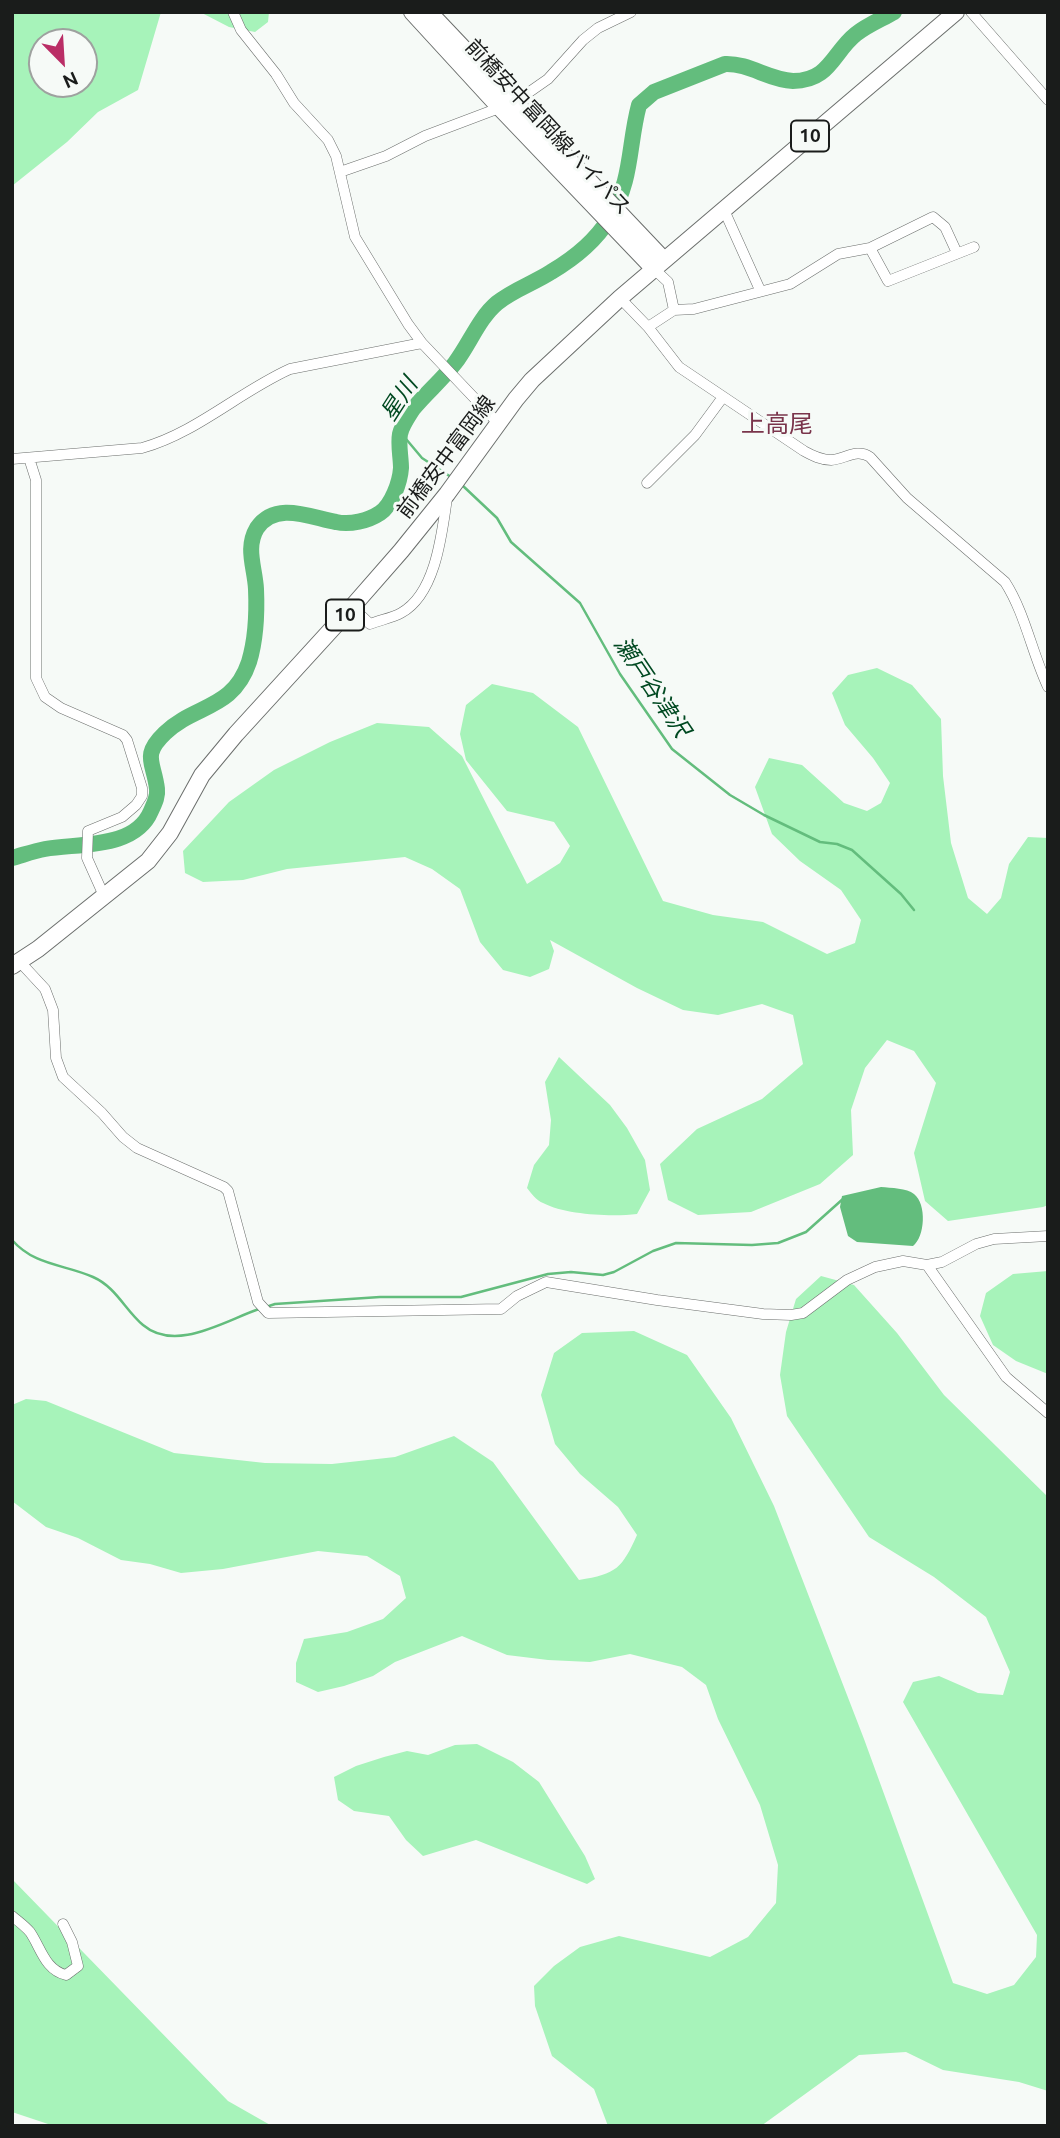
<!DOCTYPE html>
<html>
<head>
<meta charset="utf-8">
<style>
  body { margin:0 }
  #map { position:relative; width:1060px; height:2138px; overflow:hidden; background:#f6faf7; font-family:Ubuntu,sans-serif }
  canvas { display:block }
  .frame { position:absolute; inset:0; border:14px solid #1a1c1b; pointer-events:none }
  .north { position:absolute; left:28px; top:28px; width:70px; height:70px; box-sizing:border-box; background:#f6faf7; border:2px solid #9ea19f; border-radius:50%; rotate:156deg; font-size:19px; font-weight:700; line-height:28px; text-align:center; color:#1a1c1b }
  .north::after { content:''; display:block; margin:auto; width:24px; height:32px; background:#ba2e66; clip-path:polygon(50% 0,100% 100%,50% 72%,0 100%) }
</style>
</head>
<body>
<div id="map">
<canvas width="1060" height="2138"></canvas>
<div class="frame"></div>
<div class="north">N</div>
</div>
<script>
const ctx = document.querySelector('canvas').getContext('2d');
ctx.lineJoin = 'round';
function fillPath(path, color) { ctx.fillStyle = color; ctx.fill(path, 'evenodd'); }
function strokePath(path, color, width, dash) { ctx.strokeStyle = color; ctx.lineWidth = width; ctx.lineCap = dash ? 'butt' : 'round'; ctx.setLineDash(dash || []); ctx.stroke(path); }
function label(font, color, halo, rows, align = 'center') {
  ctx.font = font + ' Ubuntu,"Noto Sans JP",sans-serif'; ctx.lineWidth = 6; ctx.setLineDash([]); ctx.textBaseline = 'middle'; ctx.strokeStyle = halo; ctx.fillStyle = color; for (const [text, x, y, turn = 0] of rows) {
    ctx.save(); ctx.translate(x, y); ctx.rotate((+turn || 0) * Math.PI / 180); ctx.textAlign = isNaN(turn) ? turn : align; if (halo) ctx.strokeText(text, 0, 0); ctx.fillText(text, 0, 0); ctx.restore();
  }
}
const green = new Path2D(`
  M14,12h147l-23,78 -40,22 -31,30 -55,44zM84,42v42h-42v-42z
  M200,12h69l-1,10 -13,10 -26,-5z
  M877,668l35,17 29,34 2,57 8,67 17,55 19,16 14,-16 8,-34 19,-27 20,1v367l-5,2 -95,14 -23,-20 -11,-48 22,-70 -22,-32 -27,-11 -22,28 -14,42 2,45 -33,29 -69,28 -53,3 -30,-15 -8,-36 37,-35 65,-30 41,-35 -10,-49 -31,-11 -44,11 -35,-5 -46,-22 -87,-48 4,11 -5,18 -19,8 -27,-7 -23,-28 -20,-53 -28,-20 -27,-12 -118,12 -44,11 -40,2 -18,-9 -2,-22 46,-49 45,-32 56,-28 47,-19 52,4 33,29 65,128 33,-21 10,-17 -16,-24 -47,-11 -41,-51 -6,-26 6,-29 26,-21 41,9 45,34 85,174 50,14 50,7 64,32 28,-11 6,-23 -20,-30 -41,-29 -28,-27 -17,-47 14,-29 33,7 42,38 23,8 14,-8 9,-20 -17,-25 -28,-33 -13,-32 16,-18z
  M559,1057l51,48 17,23 18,32 5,30 -13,24c-25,3 -71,1 -94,-11 -6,-2 -12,-10 -16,-15l7,-23 15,-20 2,-25 -6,-38z
  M1048,1271v103l-32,-13 -23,-16 -13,-29 6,-23 27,-19z
  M821,1276l33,9 43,48 47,62 104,102v594l-29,-9 -76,-12 -37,-18 -47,3 -98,71h-153l-14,-37 -42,-33 -17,-50 -1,-20 20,-20 26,-19 39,-11 91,21 38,-20 28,-34 2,-38 -18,-60 -42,-86 -12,-34 -24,-18 -52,-13 -40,8 -42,-2 -41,-5 -45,-19 -67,26 -22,14 -29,10 -26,6 -22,-10v-19l8,-24 43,-7 36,-13 23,-21 -6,-22 -33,-20 -49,-5 -95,18 -42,4 -31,-9 -29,-4 -43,-22 -32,-11 -34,-26v-96l14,-6 20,2 128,52 91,10 67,1 63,-7 59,-21 39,26 86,118c38,-6 43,-12 58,-45l-19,-28 -38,-33 -25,-30 -14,-49 13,-42 28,-20 52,-2 53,24 44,63 43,88 90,233 89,244 34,11 27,-9 22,-28 1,-22 -134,-233 10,-20 26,-6 39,17 25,2 7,-23 -24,-55 -52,-40 -65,-40 -82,-121 -7,-41 6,-43 10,-33z
  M477,1744l36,18 26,20 46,74 10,23 -8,5 -111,-44 -53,16 -17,-16 -17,-24 -35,-5 -16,-11 -4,-23 22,-11 28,-9 23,-6 21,4 27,-10z
  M12,1879l216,222 44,25h-218l-42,-14z`);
const water = new Path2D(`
  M881,1187c10,1 26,1 33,7 13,10 11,43 -1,52l-56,-4 -9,-6 -8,-29 2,-11z`);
const stream = new Path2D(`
  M401,433l21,25 29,19
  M462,485l35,33 14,24 69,61 40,71 52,75 58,46 34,20 56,27 17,2 15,6 49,44 13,16
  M12,1240c23,26 52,24 81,37 23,10 32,33 50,48 33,28 83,-5 116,-16
  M266,1307l9,-3 105,-7h81l87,-23 23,-2 32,3 11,-3 39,-21 23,-8 76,2 26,-2 28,-11 38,-34`);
const river = new Path2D(`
  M12,858c11,-3 22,-7 33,-9 35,-6 90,0 106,-38 3,-7 7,-14 6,-22 -3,-27 -16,-33 8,-56 30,-29 68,-23 84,-71 7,-23 8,-50 7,-73 -1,-21 -11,-41 1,-61 19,-28 55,-10 79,-6 14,3 32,-1 44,-9 12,-8 20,-31 21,-45 0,-11 -3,-23 -1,-34 2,-9 8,-17 13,-25 13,-16 29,-29 42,-46 14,-18 24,-45 42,-60 16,-13 37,-20 54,-31 22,-13 45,-32 58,-53 24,-40 19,-73 30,-114l15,-13 71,-28c24,-1 44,16 68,17 37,0 40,-29 63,-47 11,-9 26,-15 38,-22`);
const street = new Path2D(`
  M233,12l8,18 35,44 18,29 34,37 8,16 19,81 53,87 14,19 76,80
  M971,12l77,88
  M340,172l46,-16 39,-20 90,-34 33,-23 35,-39 15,-12 33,-16
  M724,210l36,80
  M870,248l18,33 86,-34
  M654,269l14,13 6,28
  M620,298l28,29 31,40 125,84c9,5 17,9 27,9 14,-1 26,-12 39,-3l37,41 98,84c20,31 27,71 43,105
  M648,327l26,-17 20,-1 96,-25 48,-30 32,-6 63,-31 12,10 12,26
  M29,458l7,22v198l9,19 16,11 62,27 4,5 15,48v8l-6,9 -14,12 -34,14 -1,27 17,38
  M12,459l130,-11c54,-15 97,-56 148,-79l132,-26
  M647,483l48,-48 28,-38
  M352,607l18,17c10,-4 22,-6 31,-11 35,-19 41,-80 46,-115
  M20,962l25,27 8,21 3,48 7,19 39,36 21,24 14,11 87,39 4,4 30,111 10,11 233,-4 16,-13 29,-14 111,18 106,14 28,1 12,-2 44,-33 28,-13 28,-6 24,4 15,-3 34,-18 18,-5 54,-3
  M927,1265l79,112 42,36
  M12,1916c6,5 13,10 18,16 11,16 15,38 36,43l12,-9 -6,-24 -9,-18`);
const primary = new Path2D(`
  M412,12l89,97 153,160
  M429,12l235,248
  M12,966l26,-17 110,-88 22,-28 32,-58 34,-41 116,-127 49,-56 46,-57 69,-95 16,-19 88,-82 336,-286`);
const shields = [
  [810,136,38],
  [345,615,38]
];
const shieldNames = [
  ["10",810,136],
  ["10",345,615]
];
const streetNames = [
  ["前橋安中富岡線バイパス",548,127,47],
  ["前橋安中富岡線",446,457,-53]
];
const waterNames = [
  ["星川",399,399,-57],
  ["瀬戸谷津沢",652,687,56]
];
const quarterNames = [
  ["上高尾",777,424]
];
fillPath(green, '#a7f3ba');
fillPath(water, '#63bd7d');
strokePath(stream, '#63bd7d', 2.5);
strokePath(river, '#63bd7d', 16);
strokePath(street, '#6b6e6c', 11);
strokePath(primary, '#6b6e6c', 18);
strokePath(street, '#fff', 10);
strokePath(primary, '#fff', 16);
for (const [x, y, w] of shields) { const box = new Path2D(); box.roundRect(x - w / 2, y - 15.5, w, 31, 5); ctx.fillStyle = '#f6faf7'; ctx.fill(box); strokePath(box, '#1a1c1b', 2); }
label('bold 19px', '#1a1c1b', null, shieldNames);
label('21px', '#1a1c1b', '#f6faf7', streetNames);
label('italic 23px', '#004921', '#f6faf7', waterNames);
label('24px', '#7a344b', '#f6faf7', quarterNames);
</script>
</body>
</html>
